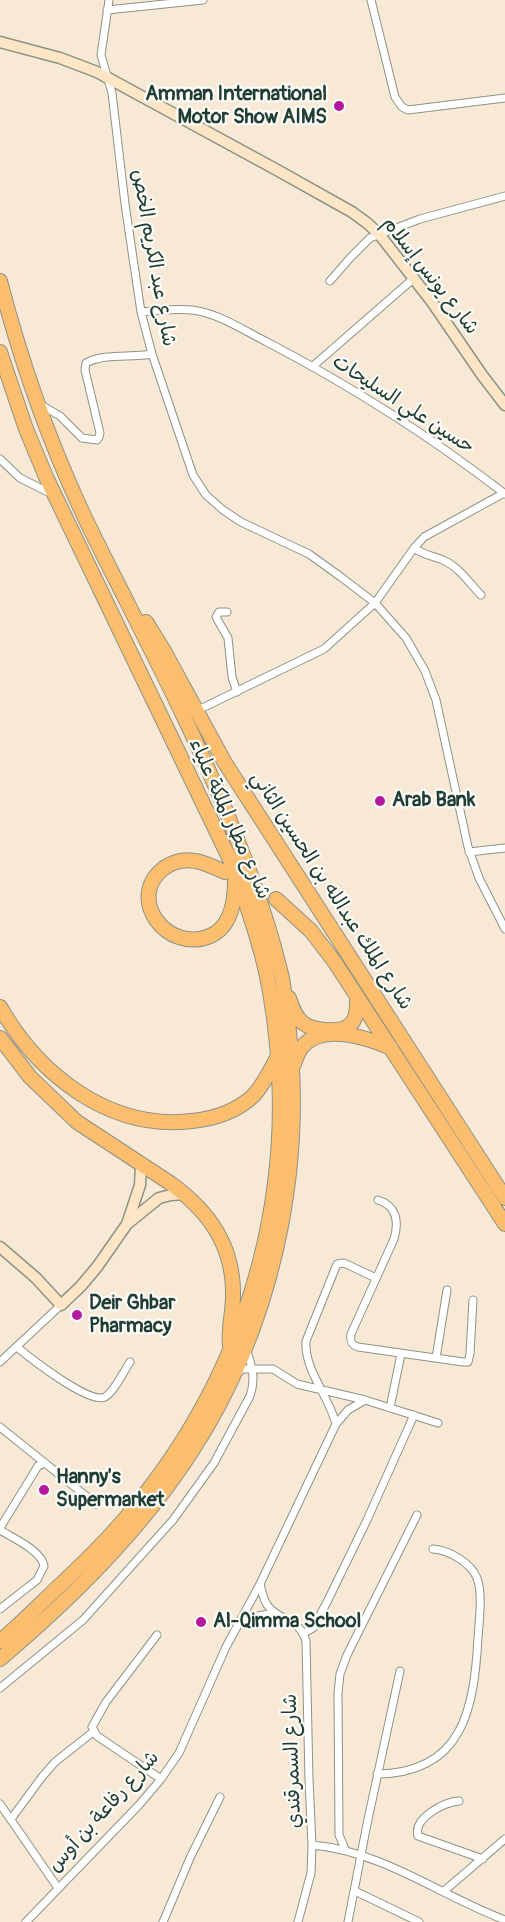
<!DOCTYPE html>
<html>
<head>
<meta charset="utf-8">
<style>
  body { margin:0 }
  canvas { display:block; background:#f8e9d7 }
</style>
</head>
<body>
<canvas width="505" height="1922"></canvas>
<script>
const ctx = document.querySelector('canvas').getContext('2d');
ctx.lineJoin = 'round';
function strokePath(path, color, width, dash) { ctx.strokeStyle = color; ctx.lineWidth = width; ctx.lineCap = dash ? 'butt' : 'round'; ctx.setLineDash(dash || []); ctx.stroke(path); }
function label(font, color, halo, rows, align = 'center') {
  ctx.font = font + ' Pangolin,"Playpen Sans Arabic",sans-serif'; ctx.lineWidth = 4.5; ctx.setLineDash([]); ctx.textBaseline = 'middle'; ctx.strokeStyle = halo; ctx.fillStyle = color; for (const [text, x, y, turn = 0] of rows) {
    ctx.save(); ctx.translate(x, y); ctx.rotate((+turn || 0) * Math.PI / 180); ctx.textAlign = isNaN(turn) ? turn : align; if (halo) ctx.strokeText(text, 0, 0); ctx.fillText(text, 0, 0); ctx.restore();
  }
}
const street = new Path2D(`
  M109,0l-8,55 11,38 13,111 16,108 11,42 41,121 13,20 17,15 18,12 68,32 32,23 34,26 31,35 19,33 11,29 32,147 11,31 26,51
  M371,0l24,97 7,10 6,3 97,-12
  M107,10l96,-10
  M330,281l20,-23 20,-20 50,-19 85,-23
  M141,312c17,-1 35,-4 51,-2 26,3 51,20 75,32 84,44 163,94 238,152
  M312,367l101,-88
  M38,403l22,13 22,22 15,2 2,-3 1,-4 -15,-63 1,-7c19,-10 44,-5 66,-9
  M0,459l20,19 32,16
  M414,548c13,9 19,7 31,13 15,7 25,23 36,34
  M227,612h-8l-3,5 12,21 4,39 5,15
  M196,711l128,-62 51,-46 39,-55 10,-11 80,-44
  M469,852l36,-4
  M378,1200c19,6 21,22 16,39l-43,95c-1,7 0,11 7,13l105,15h5l2,-8 3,-54
  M17,1347c13,11 73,58 88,50 9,-5 19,-26 25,-35
  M436,1358l11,-68
  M0,1362l61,-57
  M236,1374l7,-5h30l24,15 68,16 73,23
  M390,1408l11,-54
  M336,1424c-7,-28 -32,-54 -30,-83l31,-77 7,-1 32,15
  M0,1427l96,77
  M0,1528l38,-62 7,-3
  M0,1530c13,8 42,21 44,36l-7,14 -37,29
  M260,1584c2,7 3,16 8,22 12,16 31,11 38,35l3,139 3,65 -1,28 -13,49
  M241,1623l11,-6 23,-4
  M304,1633l9,-5 14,-26 40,-82 47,-105
  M157,1635l-51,67 -14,25 5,9 64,43
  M0,1688l83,-68 90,-100 41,-57 36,-67c6,-17 2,-29 -3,-45
  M377,1774c86,-1 97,-65 101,-136 1,-16 5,-45 -1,-60 -6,-15 -28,-28 -44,-29
  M459,1801c-15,1 -46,17 -41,35l65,23
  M0,1804l58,84
  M11,1819l31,-42 13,-15 38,-30
  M312,1845c70,6 129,51 193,75
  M345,1849l-6,-14 -1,-142 2,-19 7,-19 70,-140
  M355,1891l64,31
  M444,1891l61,-52
  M26,1922l113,-117 22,-26 18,-26 47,-106 34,-63 76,-160 12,-14 17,-10
  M163,1922l27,-64 30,-61
  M348,1922l19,-98 33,-153`);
const secondary = new Path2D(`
  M0,42l60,16 37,14 180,98 75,42 15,11 12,11 53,68 50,73 23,30
  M127,1224l32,-26 12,-3 14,-1
  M0,1247l36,31 25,27 20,-19 16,-19 30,-43 13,-39 1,-19`);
const highway = new Path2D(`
  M0,281c20,77 46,152 79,224 15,33 32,65 48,97 39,77 79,156 110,237 18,45 34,92 45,139 3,17 5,36 7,53 16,144 -18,298 -97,420 -51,79 -120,147 -192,208
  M0,352l26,77 20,48 189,393c13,40 28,80 35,122 32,184 -15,366 -132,511 -24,31 -53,59 -81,85 -19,18 -37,37 -57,53
  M146,622l18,29 61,112 280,435
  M225,872c-10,-4 -20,-10 -30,-11 -11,-2 -22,1 -31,7 -39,30 3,86 46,68 21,-9 25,-34 25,-55
  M276,899l35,32 23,30 171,263
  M289,998c3,9 6,19 14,25 10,8 40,11 49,0 6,-7 5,-19 5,-27
  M0,1007c39,68 110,124 192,114 22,-2 46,-10 62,-26 10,-11 17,-26 24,-39
  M0,1038l30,39 47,45 93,61c39,28 64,63 63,113 0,17 -5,33 -3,50
  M294,1064c2,-6 4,-12 8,-17 20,-25 66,-9 89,1`);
const markers = [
  [339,106,6,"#b5179e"],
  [380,801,6,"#b5179e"],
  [77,1315,6,"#b5179e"],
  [44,1490,6,"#b5179e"],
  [201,1622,6,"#b5179e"]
];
const poiNames = [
  ["Amman International",327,95,"right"],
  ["Motor Show AIMS",327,118,"right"],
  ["Arab Bank",392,801],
  ["Deir Ghbar",89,1304],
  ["Pharmacy",89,1327],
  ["Hanny's",56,1478],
  ["Supermarket",56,1501],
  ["Al-Qimma School",213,1622]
];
const streetNames = [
  ["شارع عبد الكريم الخص",153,258,80],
  ["شارع يونس إسلام",430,276,52],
  ["حسين علي السليحات",403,405,33],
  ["شارع مطار الملكة علياء",229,819,66],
  ["شارع الملك عبدالله بن الحسين الثاني",331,891,57],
  ["شارع السمرقندي",293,1761,-92],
  ["شارع رفاعة بن أوس",104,1812,-48]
];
strokePath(street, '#8c9386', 9);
strokePath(secondary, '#8c9386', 13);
strokePath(highway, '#8c9386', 16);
strokePath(street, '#fff', 7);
strokePath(secondary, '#fde5c5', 10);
strokePath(highway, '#fbbe6e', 14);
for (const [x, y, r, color] of markers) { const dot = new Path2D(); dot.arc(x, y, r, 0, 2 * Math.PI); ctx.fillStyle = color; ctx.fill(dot); strokePath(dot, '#fdfcf7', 2); }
label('bold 20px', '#1f3d34', '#fdfcf7', poiNames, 'left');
label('20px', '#1f3d34', '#fdfcf7', streetNames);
</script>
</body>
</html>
